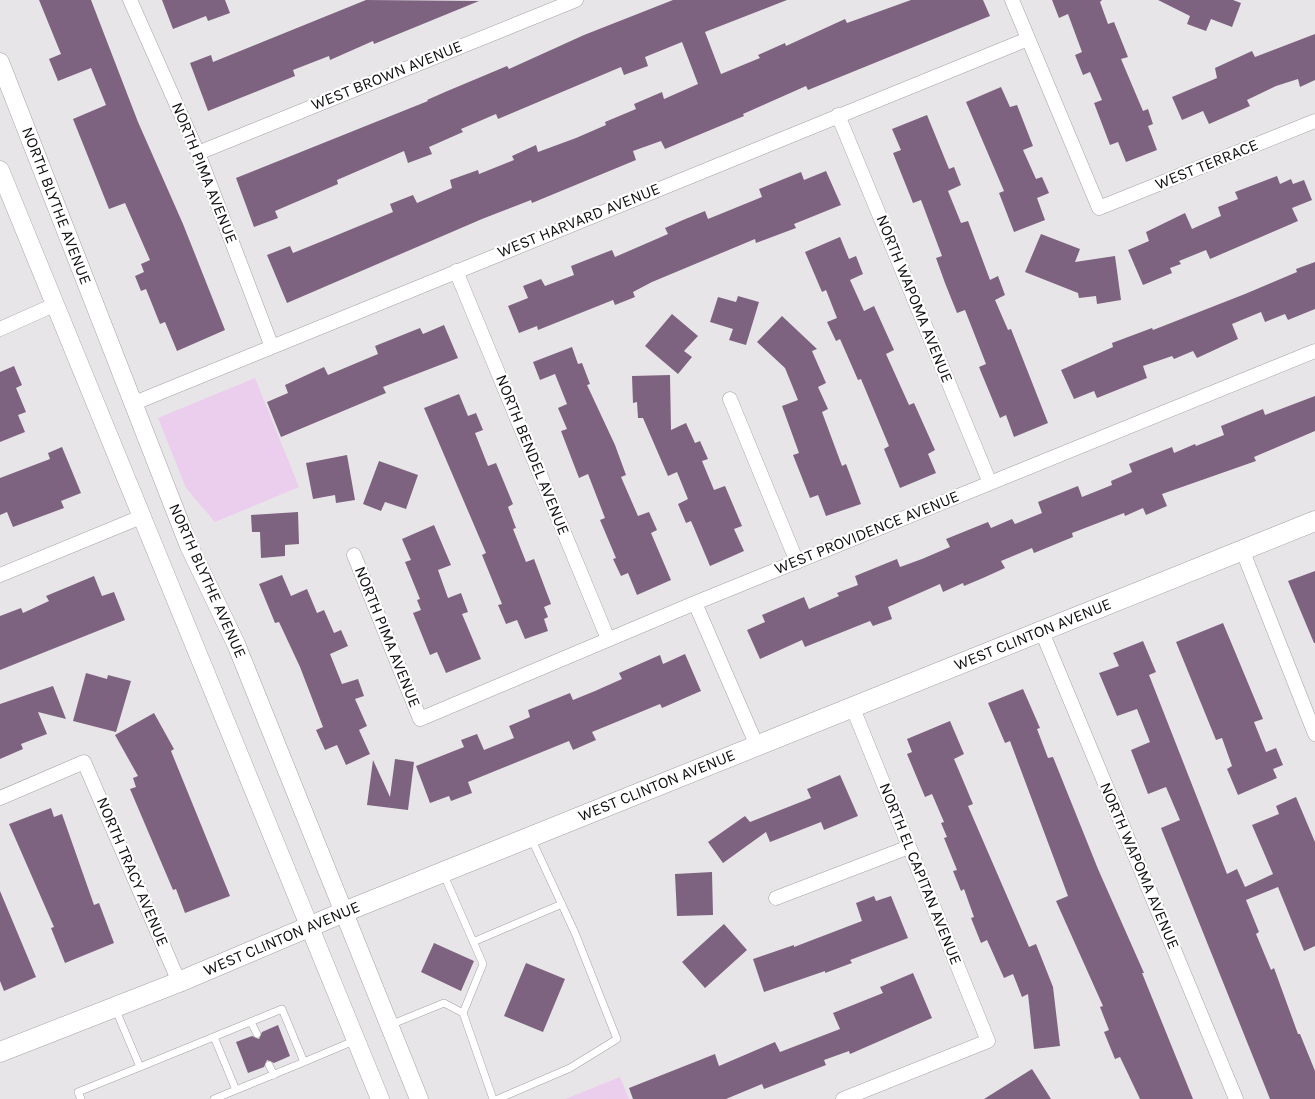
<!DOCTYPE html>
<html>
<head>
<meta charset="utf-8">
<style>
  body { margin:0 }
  canvas { display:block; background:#e8e5e8 }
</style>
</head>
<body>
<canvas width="1315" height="1099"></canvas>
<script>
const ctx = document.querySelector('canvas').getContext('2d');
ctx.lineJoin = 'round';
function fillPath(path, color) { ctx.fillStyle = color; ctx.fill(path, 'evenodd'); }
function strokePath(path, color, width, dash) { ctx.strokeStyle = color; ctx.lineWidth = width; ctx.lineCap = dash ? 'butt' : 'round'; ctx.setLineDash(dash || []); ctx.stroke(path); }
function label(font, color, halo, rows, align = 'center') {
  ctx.font = font + ' Karla,sans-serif'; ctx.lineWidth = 4.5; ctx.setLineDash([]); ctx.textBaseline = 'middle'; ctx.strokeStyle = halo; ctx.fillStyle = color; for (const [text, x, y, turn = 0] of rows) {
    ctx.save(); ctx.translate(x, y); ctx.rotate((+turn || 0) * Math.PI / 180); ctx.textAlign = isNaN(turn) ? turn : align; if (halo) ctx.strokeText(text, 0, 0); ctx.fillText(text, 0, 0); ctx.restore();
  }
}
const green = new Path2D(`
  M255,378l44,109 -84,35 -29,-34 -28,-70z
  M620,1077l9,22h-64z`);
const building = new Path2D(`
  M39,0h52l47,122 45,102 42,106 -48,21 -12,-29 -5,2 -14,-35 -5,2 -6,-15 9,-4 -3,-8 9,-4 -25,-57 -16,6 -36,-90 33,-14 -15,-37 -33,13 -9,-22 12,-5z
  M162,0h63l5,13 -22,8 -2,-5 -33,13z
  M366,0l113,1 -105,43 -1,-3 -43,19 -1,-4 -36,14 2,6 -87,35 -18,-48 21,-8 2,7z
  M673,0h114l-82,32 16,42 39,-16 -2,-3 27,-12 1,3 59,-27 2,4 64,-23h72l7,16 -182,74 -2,-4 -63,28 1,2 -79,33 -4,-8 -28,10 3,9 -104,43 -1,-3 -49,19 -195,84 -20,-48 23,-9 3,7 37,-15 63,-26 -3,-8 23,-9 4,8 35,-15 -2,-8 28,-10 1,4 35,-14 -2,-4 24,-11 2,7 38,-14 30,-13 -1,-3 31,-13 -2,-5 28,-12 2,7 34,-15 -16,-42 -37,15 3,9 -24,9 -3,-8 -123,52 -2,-5 -35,15 2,3 -34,15 3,7 -24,9 -4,-12 -67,29 1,4 -63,27 3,7 -24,9 -18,-49 192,-77 -1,-1 18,-8 62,-26 2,3 75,-34z
  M1052,0h50l-2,2 8,22 6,-2 14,35 -7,2 22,52 5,-2 5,15 -5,2 9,24 -31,12 -8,-20 -8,3 -16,-42 8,-3 -12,-28 -7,3 -8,-20 7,-3 -14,-38 -9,4z
  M1158,0h75l8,3 -9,24 -21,-8 -5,12 -19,-7 3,-8z
  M1315,34v46l-15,7 -2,-8 -22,7 -29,14 3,6 -41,18 -6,-13 -21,9 -10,-23 45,-19 -2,-10 37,-17 3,6z
  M1001,87l9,20 7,-2 16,41 -10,4 13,29 6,-2 7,16 -12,5 8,22 -31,12 -15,-39 5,-2 -38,-89z
  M927,115l22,54 5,-2 7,18 -13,6 13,32 7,-2 22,59 8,-4 7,19 -10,5 13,30 3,-1 37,94 -34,14 -8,-22 -6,3 -21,-51 7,-3 -21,-54 -8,3 -12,-30 -9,-25 6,-2 -21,-56 -8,3 -20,-50 8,-3 -9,-21z
  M826,171l15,34 -47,19 2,4 -40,15 -1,-4 -103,43 -19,10 2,5 -20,8 -2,-5 -75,30 -1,-4 -18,7 -11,-27 20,-8 -5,-12 18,-7 4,7 29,-11 -3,-9 41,-16 3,7 53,-23 -3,-6 18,-8 22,-9 3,8 54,-22 -3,-8 42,-17 3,8z
  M1277,176l3,8 11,-5 2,5 11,-4 8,20 -20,8 6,13 -88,38 -4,-9 -27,11 2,3 -11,4 2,5 -29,12 -15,-35 21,-9 -3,-9 39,-19 7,16 29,-13 -3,-9 20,-8 -3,-7z
  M1041,234l39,15 -5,13 40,-6 6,44 -24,4 -1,-8 -17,2 -1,-5 -53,-21z
  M840,237l9,22 7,-3 7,18 -13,6 14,31 10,-5 20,44 -8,4 23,51 5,-2 21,47 -7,4 8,19 -36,15 -16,-39 5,-3 -28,-67 -3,1 -18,-41 -4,2 -9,-19 10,-4 -11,-28 -4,2 -17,-40z
  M1315,262v47l-27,11 -3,-6 -20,8 -4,-10 -29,12 6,15 -41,19 -4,-7 -19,8 -2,-3 -29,10 4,12 -50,20 -3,-7 -20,8 -13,-29 52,-23 -1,-4 40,-15 1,2 92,-36 52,-22 -1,-3z
  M738,296l21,6 -13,43 -17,-5 4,-11 -23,-7 8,-25 18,5z
  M672,314l26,22 -14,15 8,6 -14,17 -33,-28z
  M782,316l35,33 -5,2 14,32 -8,4 10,22 -6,3 20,54 4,-2 15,40 -35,12 -8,-21 -8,3 -17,-43 6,-2 -17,-47 16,-6 -13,-32 -28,-26z
  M444,325l14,33 -75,29 3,6 -105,44 -14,-35 21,-9 -3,-8 39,-18 4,8 50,-21 -3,-8 45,-18 3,6z
  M572,347l6,17 4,-1 8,21 -3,1 28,60 11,30 -5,2 17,39 11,-4 8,18 -6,3 20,47 -34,15 -9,-22 -7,3 -8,-17 3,-1 -16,-38 5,-2 -17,-44 -9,4 -18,-47 6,-2 -9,-21 9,-4 -12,-30 -15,6 -7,-18z
  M14,366l8,19 -6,3 10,24 -8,3 7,17 -25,10v-70z
  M670,375l1,55 15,-7 9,20 5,-2 8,18 -6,2 12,29 11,-4 17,40 -8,3 10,22 -34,15 -19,-45 -5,2 -8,-19 10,-5 -11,-27 -9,4 -25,-58h-5l-1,-16 -4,1 -1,-27z
  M459,394l9,22 8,-3 7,17 -8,3 13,33 8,-3 17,41 -5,3 8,21 -3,1 13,33 8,-3 17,45 -7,3 4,10 -4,2 4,12 -23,8 -8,-19 -11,4 -8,-19 4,-1 -20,-49 4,-2 -62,-145z
  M1315,396v35l-61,26 2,4 -94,33 5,12 -21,9 -3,-7 -18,8 -1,-3 -52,20 1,4 -39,16 -2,-5 -31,13 4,7 -22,10 -19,8 -1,-3 -20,9 -3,-8 -52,23 4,12 -19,7 -3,-5 -65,26 -3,-7 -42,19 -13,-29 18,-8 -3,-7 42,-18 5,12 30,-13 -2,-3 21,-8 -3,-9 42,-17 3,8 22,-8 28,-12 -4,-8 42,-17 3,6 21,-9 3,5 27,-11 -4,-11 40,-16 4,11 30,-12 -1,-4 21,-9 -3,-8 43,-17 2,6 21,-9 1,2 28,-11 -3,-9 42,-17 2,6z
  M62,447l19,46 -20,8 3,7 -51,19 -6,-15 -7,3v-37l50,-19 -2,-6z
  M347,455l8,45 -19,3 -1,-8 -22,4 -7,-36z
  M379,461l39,14 -12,34 -21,-7 -4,9 -18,-7z
  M298,512l1,32 -14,1v11l-24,2 -1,-26h-8l-1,-17z
  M434,525l17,40 -13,5 10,28 13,-5 7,19 -6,2 19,45 -35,14 -9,-21 -7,3 -17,-42 8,-3 -4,-10 3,-1 -15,-37 6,-2 -9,-21z
  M1315,571v72h-1l-26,-62z
  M282,575l9,21 16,-7 10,24 7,-3 10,23 7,-3 7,16 -18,8 12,30 16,-5 6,17 -9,3 12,27 -8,4 11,24 -24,11 -9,-20 -12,5 -9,-20 7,-3 -23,-60 -21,-45 -4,1 -16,-39z
  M94,576l8,20 12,-4 11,28 -125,50v-54l21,-8 2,5 26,-12 -3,-5z
  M1223,623l40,96 -9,3 12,30 10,-4 7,17 -10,4 4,9 -39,17 -11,-26 5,-3 -10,-28 -6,2 -40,-98z
  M1143,641l13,31 -7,3 78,199 10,-5 8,18 28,-13 -21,-49 27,-11 -3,-8 20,-9 19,45v104l-11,5 -26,-64 -32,13 13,32 -3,2 15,36 3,-2 24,66h2l15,37v28h-45l-109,-271 19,-8 -14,-33 -18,7 -17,-44 19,-8 -13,-33 -20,7 -18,-43 20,-7 -6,-13z
  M685,654l16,37 -39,17 -2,-4 -68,28 4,8 -23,10 -4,-9 -101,41 4,11 -21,8 -2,-5 -19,7 -14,-37 48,-19 -3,-7 16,-6 7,16 30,-12 -5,-12 21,-9 -2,-7 42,-17 3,7 22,-9 27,-12 -3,-6 41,-18 3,9z
  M86,673l21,6 1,-4 23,6 -15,51 -43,-11z
  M53,686l13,33 -28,-7 9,22 -26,10 2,5 -23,10v-55z
  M1023,689l17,39 -3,1 11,29 5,-1 45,112 46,104h-2l51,126h-53l-20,-42 -5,2 -11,-27 5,-2 -9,-23 3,-1 -47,-105 12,-5 -58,-155 -5,2 -17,-40z
  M154,713l20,36 -3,2 59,145 -45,17 -9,-24 -3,1 -43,-101 6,-2 -3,-9 5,-2 -23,-41z
  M950,721l14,33 -10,5 19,45 -5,2 61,141 7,-3 17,43 7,59 -26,3 -6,-55 -6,3 -9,-23 -9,4 -17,-38 -6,3 -10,-25 3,-1 -10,-28 -3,2 -8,-20 4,-1 -13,-32 3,-1 -6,-14 3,-1 -12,-28 -7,3 -18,-43 5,-2 -5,-13z
  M395,759l19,3 -6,48 -41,-5 6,-45 17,37z
  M840,775l18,41 -34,14 -3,-8 -51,20 -4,-10 -43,31 -15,-21 37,-26 5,6 61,-24 -4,-9z
  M51,808l3,9 8,-3 32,91 5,-2 15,40 -49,20 -14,-35 3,-1 -45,-103z
  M712,872l1,43 -36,1 -2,-42z
  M0,891l36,86 -32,14 -4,-10z
  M874,896l2,5 15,-5 17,42 -58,22 2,3 -27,10v-2l-61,21 -11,-33 41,-14v2l68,-26 -6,-18z
  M724,924l23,26 -42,38 -23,-26z
  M434,943l40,18 -13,30 -40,-19z
  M526,963l39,16 -22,53 -39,-16z
  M913,973l19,45 -50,22 -32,14 -1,-3 -25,9 2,5 -62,24 -2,-5 -36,15h-93l-4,-11 86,-34 4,12 56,-24 5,10 60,-23 -7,-16 50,-20 -3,-6z
  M278,1025l12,31 -16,7 -7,-3 -3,7 -16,6 -12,-31 16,-6 7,3 3,-7z
  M1032,1069l19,30h-67z`);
const service = new Path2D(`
  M443,873l40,91 -20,49
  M473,942l89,-38
  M115,1008l25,59 142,-58 22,53 52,-22
  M251,1022l6,12
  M390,1025l54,-22 19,10 30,86
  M214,1037l22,53 68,-28
  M269,1065l5,10
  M81,1099l-3,-7 62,-25
  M214,1099l22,-9
  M498,1099l72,-31 47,-29 -42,-106 -44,-95`);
const minor = new Path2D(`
  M130,0l68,153 74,194
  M1012,0l87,208 216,-87
  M838,115l152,368
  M198,153l378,-153
  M456,271l152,368
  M0,329l54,-24
  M730,399l67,163
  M132,404l896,-365
  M1243,552l72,182
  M354,555l66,164 275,-116 620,-252
  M0,575l141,-58
  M695,603l62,143
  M1042,632l194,467
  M0,798l84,-36 95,220
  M776,898l133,-51
  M843,1099l145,-58 -136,-335`);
const tertiary = new Path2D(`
  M0,62l189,484 47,98 183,455
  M0,170l380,929`);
const secondary = new Path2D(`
  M0,1052l179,-70 165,-70 971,-391`);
const streetNames = [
  ["WEST BROWN AVENUE",387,76,-22],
  ["WEST TERRACE",1207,165,-22],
  ["NORTH PIMA AVENUE",204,173,68],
  ["NORTH BLYTHE AVENUE",56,206,69],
  ["WEST HARVARD AVENUE",579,221,-22],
  ["NORTH WAPOMA AVENUE",914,299,68],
  ["NORTH BENDEL AVENUE",532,455,68],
  ["WEST PROVIDENCE AVENUE",867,533,-22],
  ["NORTH BLYTHE AVENUE",207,581,66],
  ["WEST CLINTON AVENUE",1033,635,-22],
  ["NORTH PIMA AVENUE",387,637,68],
  ["WEST CLINTON AVENUE",657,786,-22],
  ["NORTH WAPOMA AVENUE",1139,866,67],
  ["NORTH TRACY AVENUE",132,872,67],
  ["NORTH EL CAPITAN AVENUE",920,874,68],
  ["WEST CLINTON AVENUE",282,939,-23]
];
fillPath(green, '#ebcded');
fillPath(building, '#7d637f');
strokePath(service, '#a5a2a5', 8);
strokePath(minor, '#a5a2a5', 15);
strokePath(tertiary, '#a5a2a5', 19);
strokePath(secondary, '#a5a2a5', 21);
strokePath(service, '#fff', 7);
strokePath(minor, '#fff', 14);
strokePath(tertiary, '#fff', 18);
strokePath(secondary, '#fff', 20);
label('16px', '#100f10', '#fff', streetNames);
</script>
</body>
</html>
